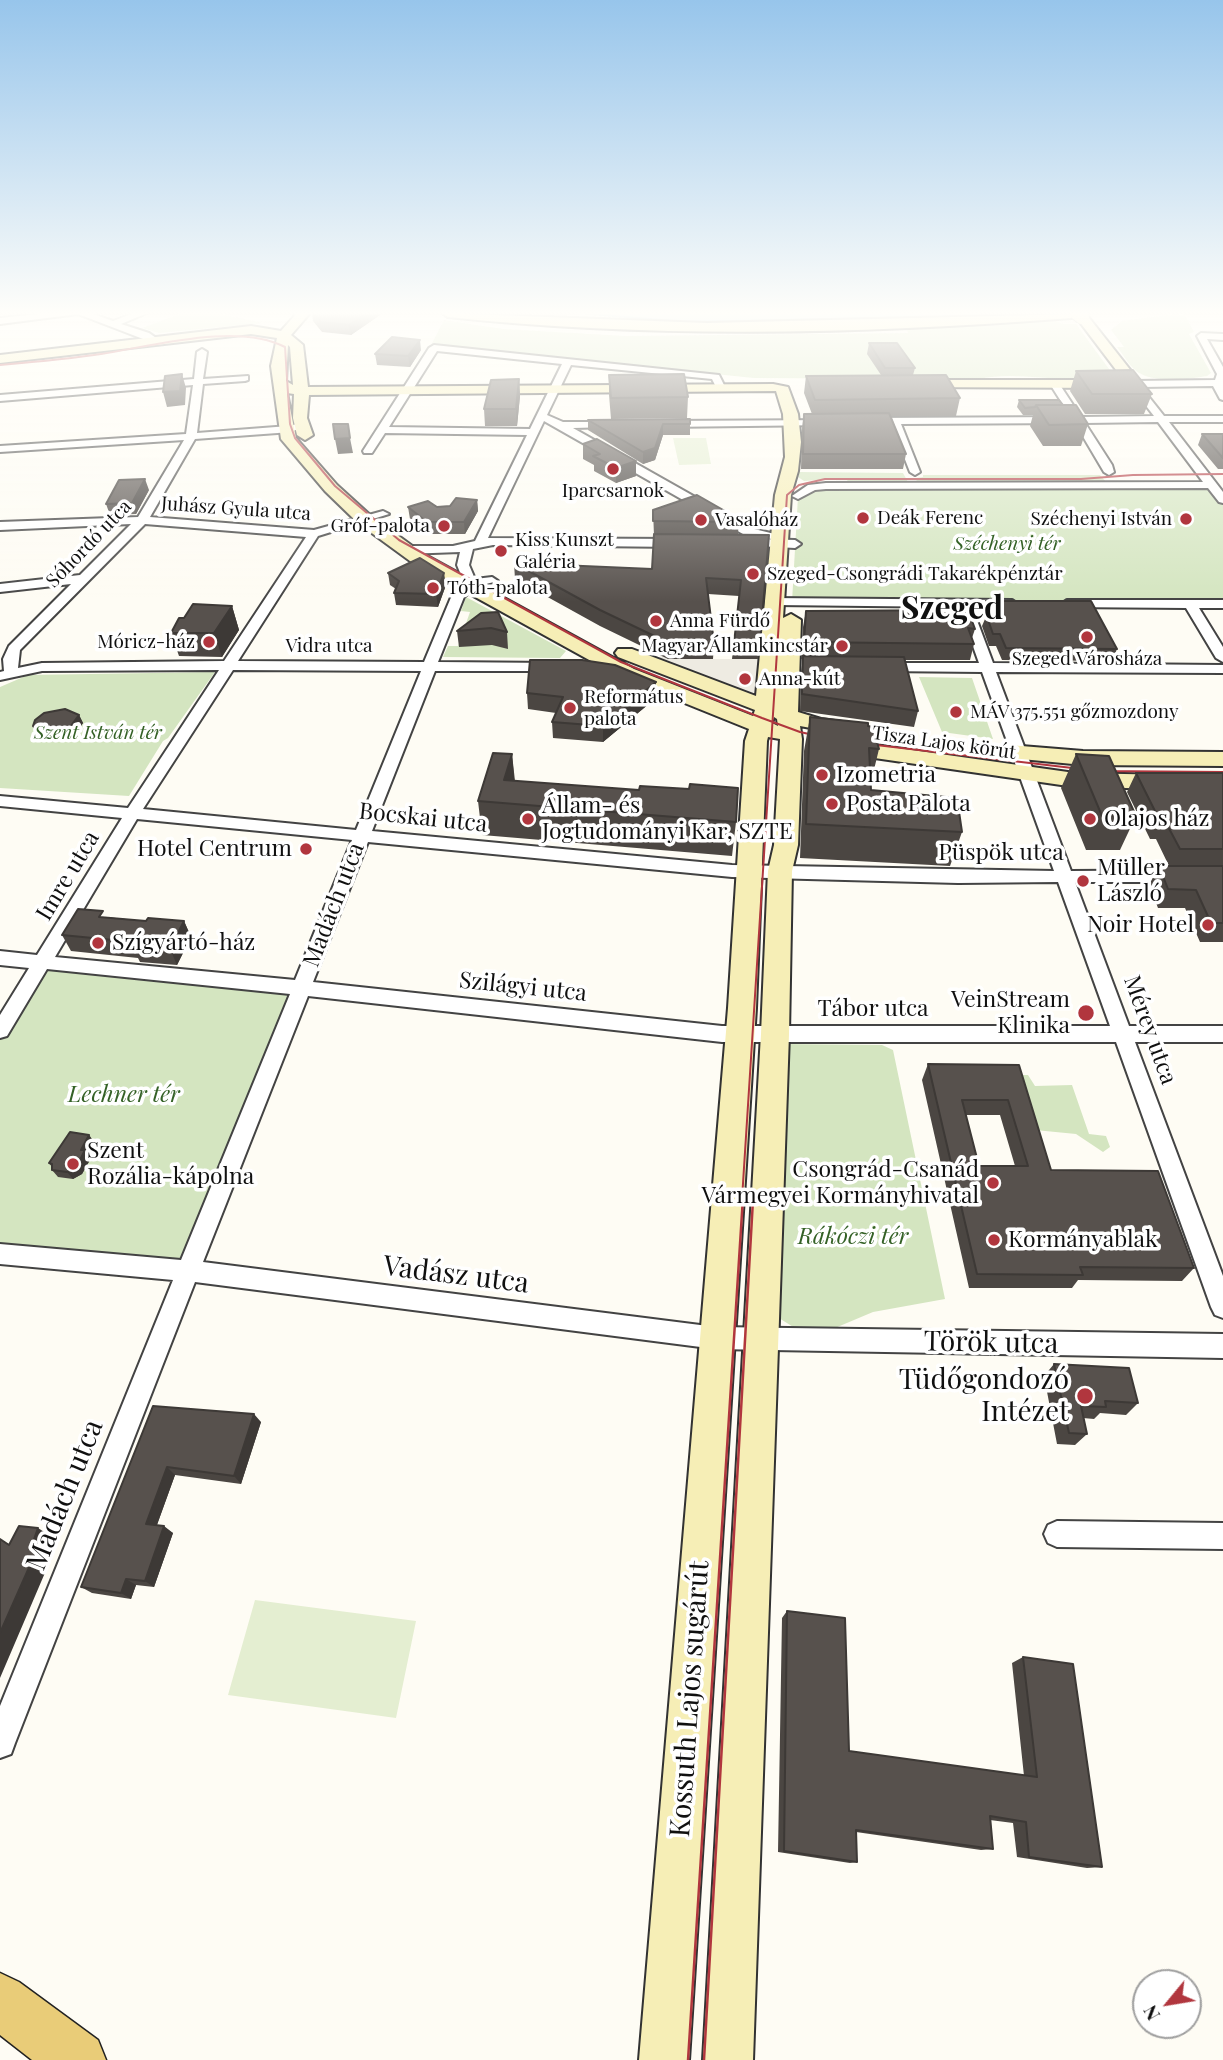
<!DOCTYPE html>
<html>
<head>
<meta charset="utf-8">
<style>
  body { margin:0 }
  #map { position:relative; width:1223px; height:2060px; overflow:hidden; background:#fefcf4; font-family:"Playfair Display",serif }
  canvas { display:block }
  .north { position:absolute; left:1132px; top:1969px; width:70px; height:70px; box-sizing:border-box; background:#fff; border:2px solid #9f9f9f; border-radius:50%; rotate:240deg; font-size:19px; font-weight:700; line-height:28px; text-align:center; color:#101010 }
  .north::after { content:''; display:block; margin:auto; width:24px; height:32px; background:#b1363e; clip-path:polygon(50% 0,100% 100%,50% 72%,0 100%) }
</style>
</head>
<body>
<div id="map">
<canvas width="1223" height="2060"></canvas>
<div class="north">N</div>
</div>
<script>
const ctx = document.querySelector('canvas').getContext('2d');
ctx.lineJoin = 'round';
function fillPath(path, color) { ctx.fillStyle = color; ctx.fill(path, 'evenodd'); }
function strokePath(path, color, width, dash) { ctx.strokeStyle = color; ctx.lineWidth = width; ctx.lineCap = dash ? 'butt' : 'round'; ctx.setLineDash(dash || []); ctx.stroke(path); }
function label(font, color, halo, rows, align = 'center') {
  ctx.font = font + ' "Playfair Display",serif'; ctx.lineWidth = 7; ctx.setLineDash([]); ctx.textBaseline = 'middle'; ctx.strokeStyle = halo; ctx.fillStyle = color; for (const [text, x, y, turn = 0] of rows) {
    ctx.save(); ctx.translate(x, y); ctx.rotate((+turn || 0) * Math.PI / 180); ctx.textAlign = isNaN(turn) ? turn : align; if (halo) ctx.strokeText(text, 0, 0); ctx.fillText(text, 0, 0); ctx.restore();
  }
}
const green = new Path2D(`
  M183,313h33l47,10 -104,10 -17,-5z
  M1175,314l10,1 9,17 -5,2 22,39 -4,3c-19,3 -56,8 -72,-6 -7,-6 -12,-16 -18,-23h7l-13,-17 11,-9z
  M444,320l59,9 123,7 282,-3 -2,-5 147,-8 10,4h13l36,49c-43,15 -89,-4 -133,6l-225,-1 -323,-33z
  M799,472l104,1 5,9h-60l-2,-4 -42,3 -6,-4z
  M923,475h177l6,7 -189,1 -1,-5 7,-1z
  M1212,485l11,20v99l-431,-2 6,-106 10,-7z
  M466,597l100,54 -6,7 -117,-1 5,-11h10l12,-34 -9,-1z
  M215,672l-47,66 -5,3 -34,55 -129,-8v-101l28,-12z
  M919,677l53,1 21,61 -51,-7z
  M42,963l260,25 -113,283 -189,-17v-223z
  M782,1044l100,1 11,5 52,249 -72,13 -38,16h-40l-21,-13z
  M1019,1075h9l7,11 37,-1 17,49 17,2 4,11 -7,5 -27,-18 -41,-4z`);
const pitch = new Path2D(`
  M673,438h33l5,26 -32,1z
  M255,1600l161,21 -20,97 -168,-23z`);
const plaza = new Path2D(`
  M664,653l8,6h95l-4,42 -82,-34 -25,-6z`);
const water = new Path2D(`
  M578,313h399l1,3 -292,6z`);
const street = new Path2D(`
  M49,313h41l23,8 21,-8h13l-26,11 28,9 10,7 -8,2 -73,-28 -78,10v-6z
  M1201,333l22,1v6l-16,-1 16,28v33l-3,-1 -7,-13 -72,1 23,29h59v6h-54l54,70v11l-4,-1 -11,-14 -382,1 -11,1 -17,9 -6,-3 16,-11 18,-2 377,-1 -45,-60 -73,1 27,42 2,7 -5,3 -5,-3 -29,-49 -174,1 19,48 -5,3 -5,-3 -19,-48h-24l-5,-3 5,-3 204,-1 -21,-33 5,-3 3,1 23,35 73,-1 -25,-32 5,-3 81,-1 2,-6 -20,-38z
  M434,345l285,30 6,12 -5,3 -3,-1 -5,-10 -141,-14 -24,50 16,7h54l1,2 -5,3 -40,1 177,100 33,8 -6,4 -34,-6 -199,-113 -56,117 191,1 6,4 -6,4 -186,-2 -20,4 -4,16 6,14 17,-2 6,4 -20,5 -14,11 -26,65 117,1 7,4 -7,4h-120l-63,160 360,34 322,6 -72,-199 -101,-1 -7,-4 7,-4h98l-20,-56 -184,-2 -5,-1v-6l242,2 6,4 -1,3h-45l21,56 230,2v8l-227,-1 75,199 152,-1v12h-148l54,144h94v16h-88l88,234v42l-8,-3 -4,-8 -95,-265h-394l-414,-46 -105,266 513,65 507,7v24l-507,-9 -521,-67 -180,461 -4,11 -11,4v-52l173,-426 -173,-16v-20l181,16 109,-266 -243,-25 -40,67 -7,2v-23l29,-47 -29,-3v-14l37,4 85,-137 -122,-12v-10l128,12 91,-138 -177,1 -42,9v-8l4,-1 -1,-12 6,-13 62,-62 -71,8v-8l80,-9 51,-51 -131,6v-8l138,-5 46,-77 -184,12v-6l186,-12 7,-49 -193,16v-6l194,-16 3,-27 5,-3 5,3 -4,27 45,-3v4l-3,1 -42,3 -6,49 92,-7 16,-4v4l-14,6 -96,7 -45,78 164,13 69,-19 6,3 -71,22 -80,125 186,1 28,-67 13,-10 -8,-20 3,-13 -55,2 -6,-4 6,-4h48l22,-5 52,-106 -142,-2 -13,20h-8l-1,-2 66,-103zM437,351l125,13 -32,65 -141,-2zM145,524l161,13 -82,124 -182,2 -24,5 2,-18zM233,670l188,1 -65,159 -213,-21zM137,819l215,21 -57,140 -240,-23zM368,842l364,35 226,6 100,-1 52,144h-388l-409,-44z
  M834,420v4l-4,1 -166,2 -5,-3 5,-3z
  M762,539l33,1 6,4 -6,4 -37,-2 -2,-3z
  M1067,600h156v8h-24l24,39v15l-7,-4 -30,-50 -124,-1 -1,-3z
  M1057,1521l166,2v26l-166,-2 -9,-4 -4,-9 4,-9z`);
const secondary = new Path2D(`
  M297,313h13l-19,22 12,10 5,42 465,-3 15,3 10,27 3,28 -3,29 -7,24 -8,123 8,-4 10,6 -3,92 23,7 35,5 3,5 -3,5 -8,1 -48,-9 2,13 -4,106 -6,26 -3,163 -36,1026h-50l58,-1026 7,-163 6,-26 6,-106 -12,-2 -1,4 -11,267 -67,1052h-50l89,-1052 17,-267 4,-12 -129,-52 -210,-116 -52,-38 -33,-32 -44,-52 -10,-73 6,-28 -26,-4 -251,29v-8l251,-29 30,5zM288,345l2,2 3,38 -7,-4zM776,391l7,23 2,43 -10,38 -19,201 -124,-47h-14l-3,4 3,4 137,53 -2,6 -119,-47 -212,-116 -52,-38 -33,-30 -41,-47 -9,-45 7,1 -1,24 4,17 8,5 8,-5 -6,-17 2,-23zM774,717l3,2 1,7 -6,-3z
  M442,313l265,10 370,-9 -6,4c-206,16 -417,21 -623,-1z
  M1082,313l4,1 53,67v6h-10l-53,-70z
  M913,380h198l7,4 -7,4 -203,-1v-6z
  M841,740l234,33 148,3v14l-148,-3 -242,-35 -3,-5 3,-5z
  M1009,745l74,6 140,1v14l-140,-1 -82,-8 -3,-5 3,-5z`);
const primary = new Path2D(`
  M0,1973l19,9 79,58 8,20h-74l-32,-25z`);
const tramFar1 = new Path2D(`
  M0,365c34,-3 68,-6 101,-11 52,-8 136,-32 184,-7l5,77 5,14 40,48 64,54 222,122 141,56 38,14 27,6
  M859,743l239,28 125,1
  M742,1199l45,-704 12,-10 26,-6h256l52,-4 90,-1`);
const tram = new Path2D(`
  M688,2060l55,-863
  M704,2060l49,-860`);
const secondaryBridge = new Path2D(`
  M1077,313l5,4`);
const wall = new Path2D(`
  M312,313h67l1,2 -29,20 -29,-3 -9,-11z
  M869,343l46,25 -2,7 47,23 -4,18h-65l15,38 -3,15h-102l1,-41 2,-14h8l-8,-21 2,-17 75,-1 -14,-21z
  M421,350l-11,17 -33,-2 -2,-11z
  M1076,371l76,23 -8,20h-59l-15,-23z
  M609,375l79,22 -1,21 -76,1 -2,-24z
  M519,379l1,17 -3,30h-32l-1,-17z
  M1019,400l44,5 25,19 -7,22h-38l-13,-20 3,-11h-10l-6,-8z
  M588,420l102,4v11h-27l-8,25 -12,4 -55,-34z
  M1202,434h21v35h-5l-20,-24z
  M583,444l53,32 -20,7 -22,-12v-6l-11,-6z
  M149,490l-13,24 -26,1 -4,-11z
  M477,500l1,11 -13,23h-36l-19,-15 -2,-12 42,-1z
  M653,510l86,9 -1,15 22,109 -2,16h-26l7,-63 -31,-2 6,49 -1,16h-45l-68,-33 -85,-47 -1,-16 138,6 2,-33z
  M388,573l58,12 -8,22 -42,-2 -2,-12 2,-4 -6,-4z
  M986,601l131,48 -5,12 -110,-1 -6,-14h-7l-7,-20 3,-7 -3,-6z
  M232,606l7,24 -17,27 -43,-1 -8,-23 13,-15z
  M806,611l169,18 -3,9 2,6 -4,16h-66l14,51 -4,16 -114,-16 1,-39 2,-13h-2l2,-32z
  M481,613l26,19 1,17 -16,-4 -33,2 -2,-16z
  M527,693l129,5 -53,44 -50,-4 -1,-16 4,-9 -28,-4z
  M79,715l4,8 -9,13 -20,6 -12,-3 -4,-4 -5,-9z
  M810,717l69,32 -8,33v8l91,42 -12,34 -150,-8 4,-107z
  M512,754l3,27 221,41 -4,34 -250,-21 -4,-34z
  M1076,754l60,62 -16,34h-34l-25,-62z
  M1136,773h87v169h-23l-15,-34h-27l-9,-23 10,-19h10l-13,-27h-6l-23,-47z
  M106,917l40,4h38l7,16 -14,28 -37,-3 -2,-4 -67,-7 -9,-16z
  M928,1064l91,1 32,105 143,98 -12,13 -104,-1 -6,8h-103l-47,-208zM966,1115h34l15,51h-36z
  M89,1135l5,7 -6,12 3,4 -9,16 -9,5 -15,-2 -6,-7v-3l-3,-4z
  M1054,1364l84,39 -12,12 -26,-2 -6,6 -11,-1 4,16 -12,11 -18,-1 -13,-68z
  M153,1406l108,16 -20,62 -66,-9 -18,50 16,8 -19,54 -18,-2 -5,14 -39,-6 -11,-6z
  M787,1611l62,140 175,25 -12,-113 11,-6 79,210 -15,1 -70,-11 -4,-34 -23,-3 3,29 -12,1 -125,-18 1,30 -7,1 -72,-11 4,-234z`);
const shadedWall = new Path2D(`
  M366,313h13l1,2 -29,20 -2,-10z
  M420,340l1,10 -11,17 -2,-11z
  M182,374l4,14 -1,17 -18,2 -4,-15z
  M519,379l1,17 -3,30 -1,-17z
  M663,424v11l-8,25 -12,4v-12z
  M350,438l3,15 -15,1 -3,-15z
  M636,461v15l-20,7v-15z
  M145,479l4,11 -13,24 -4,-11z
  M477,500l1,11 -13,23 -1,-12z
  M444,573l2,12 -8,22 -2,-13z
  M232,606l7,24 -17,27 -8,-24z
  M656,682v16l-53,44v-16z
  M79,715l4,8 -9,13 -20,6 -5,-9z
  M512,754l3,35 -11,-9z
  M184,921l7,16 -14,28 -7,-16z
  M89,1135l5,7 -6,12 3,4 -9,16 -9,5 -6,-7z
  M254,1414l7,8 -20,62 -7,-8z
  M167,1467l8,8 -20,55 -9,-6z
  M164,1526l9,7 -19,54 -9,-6z
  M38,1528l14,9 -5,13 6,4 -53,124v-45z
  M126,1579l10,6 -5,14 -10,-6z`);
const building = new Path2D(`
  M313,313h53l-17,12 -28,-3z
  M392,337l28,3 -12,16 -33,-2z
  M869,343h28l18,25h-30z
  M1133,370l19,24h-60l-16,-23z
  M182,374l-2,17 -17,1 2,-16z
  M684,374l4,23 -77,1 -2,-23z
  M946,375l14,23 -145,2 -9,-24z
  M519,379l-3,30h-32l7,-29z
  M1019,400h40l4,5h-27l-1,2 -10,1z
  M1036,405h40l12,19 -39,1z
  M889,413l17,41h-103l1,-40z
  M690,419v5h-27l-8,24 -12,4 -55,-32z
  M333,424h15l2,14 -15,1z
  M1202,434h21v24z
  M597,439l39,22 -20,7 -23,-12 7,-2 -17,-10z
  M145,479l-13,24 -26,1 13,-24z
  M697,495l42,24 -1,3 -85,-1v-11z
  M456,498l21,2 -13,22h-37l-19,-15 20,-6 9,6 13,-1z
  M654,534l115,1 -9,108h-26l7,-63 -35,-2 8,65h-45l-69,-33 -86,-47 138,6z
  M420,558l24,15 -8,21 -42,-1 5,-12 -11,-8z
  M986,601h105l26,48 -111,-1 -6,-14h-7l-7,-20 4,-2z
  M193,604l39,2 -18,27h-43l8,-15h5z
  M968,610l7,19 -7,-1 6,16 -170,-2 2,-31z
  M498,612l9,20 -16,-4 -34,3 24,-18z
  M803,656l101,1 14,54 -116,-17z
  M530,660h52l33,5 41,17 -53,44 -51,-4 11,-25 -36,-4z
  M65,709l14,6 -9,12 -21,6 -11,-2 -5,-5 2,-6 9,-7z
  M810,717l58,6v3l5,1 6,22 -10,-1 2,42 86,8 5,34 -156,-8z
  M493,753l19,1 -8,26 135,10 1,-4 49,3 1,-5 48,4 -2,34 -258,-21z
  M1076,754l33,2 27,60h-34z
  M1136,773h87v76h-43l-15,-28h-5z
  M1159,866h64v57h-12l-15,-33 -28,-1z
  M78,909l25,2 -4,6 47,4 2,-3 36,3 -14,28 -38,-3 2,-4 -72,-7z
  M928,1064l91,1 32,105 107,1 36,97 -114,-1 3,8 -106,-1zM962,1100h46l20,66h-49z
  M70,1132l19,3 -8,15h4l-8,16 -10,6 -15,-2v-6l-3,-1z
  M1054,1364l75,4 9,35 -33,-2 1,6 -25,-1 6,28 -18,-1z
  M153,1406l101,8 -20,62 -67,-9 -21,57 18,2 -19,55 -19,-2 -5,14 -40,-6z
  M19,1526l19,2 -5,14 6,3 -39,88v-94l9,6z
  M787,1611l58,7 4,133 188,26 -14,-120 50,7 29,203 -73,-10 -3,-35 -36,-6 3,33 -137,-19 1,32 -73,-11z`);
const markers = [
  [613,469,7,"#b1363e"],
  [863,518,7,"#b1363e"],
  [1186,519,7,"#b1363e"],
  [701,520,7,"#b1363e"],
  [444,526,7,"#b1363e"],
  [501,551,7,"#b1363e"],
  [753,574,7,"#b1363e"],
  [433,588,7,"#b1363e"],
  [656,621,7,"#b1363e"],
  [1087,637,7,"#b1363e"],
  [209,642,7,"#b1363e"],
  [842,646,7,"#b1363e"],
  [745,679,7,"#b1363e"],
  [570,708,7,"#b1363e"],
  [956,712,7,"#b1363e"],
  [822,775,7,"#b1363e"],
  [832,804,7,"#b1363e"],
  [528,819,7,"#b1363e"],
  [1090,819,7,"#b1363e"],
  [306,849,7,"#b1363e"],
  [1083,881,7,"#b1363e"],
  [1208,925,7,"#b1363e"],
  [98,943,7,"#b1363e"],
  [1086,1013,9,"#b1363e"],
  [73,1164,7,"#b1363e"],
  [993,1183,7,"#b1363e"],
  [994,1240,7,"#b1363e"],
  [1085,1396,9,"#b1363e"]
];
const farPoinames = [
  ["Iparcsarnok",613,491,"center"],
  ["Deák Ferenc",877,518],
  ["Széchenyi István",1172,519,"right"],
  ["Vasalóház",715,520],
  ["Gróf-palota",430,526,"right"],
  ["Kiss Kunszt",515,540],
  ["Galéria",515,562],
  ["Szeged-Csongrádi Takarékpénztár",767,574],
  ["Tóth-palota",447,588],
  ["Anna Fürdő",670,621],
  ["Móricz-ház",195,642,"right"],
  ["Magyar Államkincstár",828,646,"right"],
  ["Szeged Városháza",1087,659,"center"],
  ["Anna-kút",759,679],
  ["Református",584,697],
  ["palota",584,719],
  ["MÁV 375.551 gőzmozdony",970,712]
];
const farStreetnames = [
  ["Juhász Gyula utca",236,509,4],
  ["Sóhordó utca",89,544,-46],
  ["Vidra utca",329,646],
  ["Tisza Lajos körút",944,743,8]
];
const farParknames = [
  ["Széchenyi tér",1007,544],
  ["Szent István tér",98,733]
];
const poiNames = [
  ["Izometria",836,775],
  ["Posta Palota",846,804],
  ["Állam- és",542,806],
  ["Jogtudományi Kar, SZTE",542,832],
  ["Olajos ház",1104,819],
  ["Hotel Centrum",292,849,"right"],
  ["Müller",1097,868],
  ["László",1097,894],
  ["Noir Hotel",1194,925,"right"],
  ["Szígyártó-ház",112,943],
  ["VeinStream",1070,1000,"right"],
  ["Klinika",1070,1026,"right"],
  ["Szent",87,1151],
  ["Rozália-kápolna",87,1177],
  ["Csongrád-Csanád",979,1170,"right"],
  ["Vármegyei Kormányhivatal",979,1196,"right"],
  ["Kormányablak",1008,1240]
];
const streetNames = [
  ["Bocskai utca",423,818,6],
  ["Püspök utca",1001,853],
  ["Imre utca",68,876,-59],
  ["Madách utca",334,905,-69],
  ["Szilágyi utca",523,987,6],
  ["Tábor utca",873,1009],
  ["Mérey utca",1150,1030,70]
];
const parkNames = [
  ["Lechner tér",124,1095],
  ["Rákóczi tér",853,1237]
];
const nearStreetnames = [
  ["Vadász utca",456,1275,7],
  ["Török utca",991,1343,1],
  ["Madách utca",65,1495,-68],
  ["Kossuth Lajos sugárút",690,1699,-86]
];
const nearPoinames = [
  ["Tüdőgondozó",1069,1380],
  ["Intézet",1069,1412]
];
const farTownnames = [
  ["Szeged",952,609]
];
fillPath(green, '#d4e5c0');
fillPath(pitch, '#e4eed1');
fillPath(plaza, '#eeebe2');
fillPath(water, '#bedef0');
strokePath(water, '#4d93bf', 2);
strokePath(street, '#434343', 4);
strokePath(secondary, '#323232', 4);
strokePath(primary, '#212121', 3);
fillPath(street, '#fff');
fillPath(secondary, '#f6eeb6');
fillPath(primary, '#e9cc78');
strokePath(tramFar1, '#b1363e', 2);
strokePath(tram, '#b1363e', 2.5);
strokePath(secondaryBridge, '#323232', 16, []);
strokePath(secondaryBridge, '#f6eeb6', 14);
fillPath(wall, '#4b4642');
fillPath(shadedWall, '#3d3936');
fillPath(building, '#57514d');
strokePath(building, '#3d3936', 2);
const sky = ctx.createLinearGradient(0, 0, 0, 602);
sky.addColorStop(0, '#97c5eb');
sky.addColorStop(0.52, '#fffefa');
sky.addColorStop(1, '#fffefa00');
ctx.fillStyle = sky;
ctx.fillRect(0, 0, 1223, 602);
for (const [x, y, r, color] of markers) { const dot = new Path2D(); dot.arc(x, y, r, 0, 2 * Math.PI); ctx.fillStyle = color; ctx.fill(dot); strokePath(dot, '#fff', 2.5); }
label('19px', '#101010', '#fff', farPoinames, 'left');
label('19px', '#101010', '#fff', farStreetnames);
label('italic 19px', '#346126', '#fff', farParknames);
label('23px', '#101010', '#fff', poiNames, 'left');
label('23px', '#101010', '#fff', streetNames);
label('italic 23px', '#346126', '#fff', parkNames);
label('28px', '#101010', '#fff', nearStreetnames);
label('28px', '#101010', '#fff', nearPoinames, 'right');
label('bold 32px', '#101010', '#fff', farTownnames);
</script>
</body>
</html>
